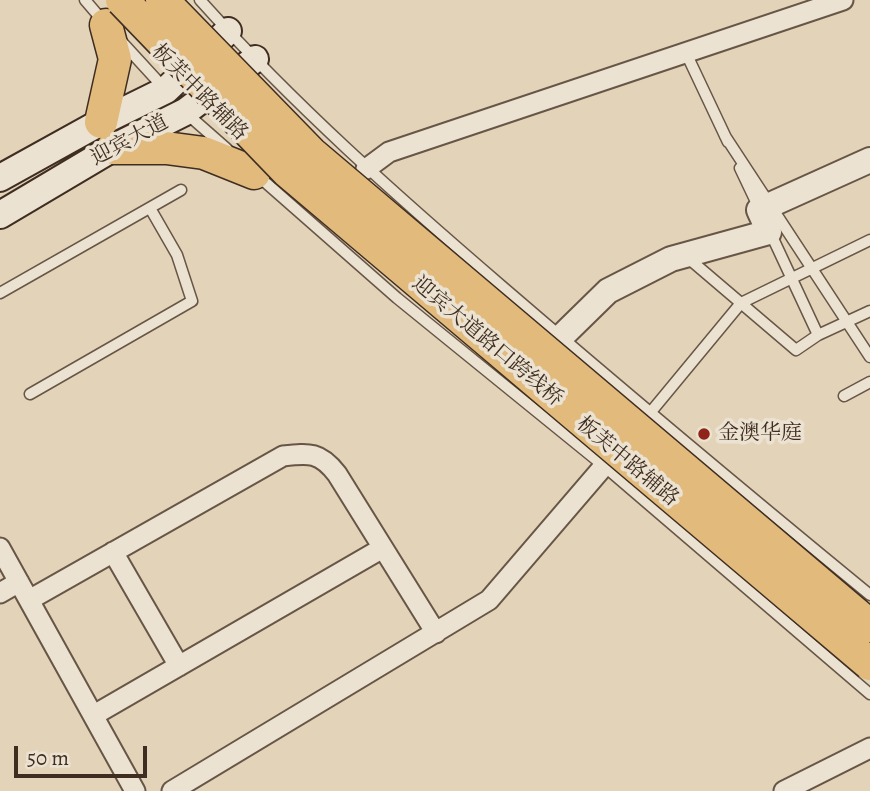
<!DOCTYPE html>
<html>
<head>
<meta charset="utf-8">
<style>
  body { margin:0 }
  #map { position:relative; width:870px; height:791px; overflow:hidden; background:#e2d3b9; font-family:Alegreya,serif }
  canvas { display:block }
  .scale { position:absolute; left:14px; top:746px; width:133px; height:32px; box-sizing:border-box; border:4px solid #3e2d20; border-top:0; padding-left:9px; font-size:21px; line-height:24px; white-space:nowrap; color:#3e2d20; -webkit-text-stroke:5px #ece2d2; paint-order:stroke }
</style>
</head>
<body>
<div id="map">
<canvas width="870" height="791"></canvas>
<div class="scale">50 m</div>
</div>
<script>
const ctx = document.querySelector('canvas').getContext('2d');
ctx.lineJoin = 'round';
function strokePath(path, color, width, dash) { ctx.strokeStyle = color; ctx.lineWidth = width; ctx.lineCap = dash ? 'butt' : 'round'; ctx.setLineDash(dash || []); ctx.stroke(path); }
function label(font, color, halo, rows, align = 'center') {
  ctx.font = font + ' Alegreya,"Noto Serif SC",serif'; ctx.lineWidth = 7; ctx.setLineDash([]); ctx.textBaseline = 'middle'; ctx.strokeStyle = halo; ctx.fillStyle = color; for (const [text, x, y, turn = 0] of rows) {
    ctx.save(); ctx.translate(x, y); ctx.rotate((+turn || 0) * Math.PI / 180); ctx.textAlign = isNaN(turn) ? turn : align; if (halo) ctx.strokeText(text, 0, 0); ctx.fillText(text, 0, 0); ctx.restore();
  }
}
const service = new Path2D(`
  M85,0l18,21
  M200,0c94,105 198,197 304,288 121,104 243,206 366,307
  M120,40l44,48
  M686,53l42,89
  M186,113l41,36
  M725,136l145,221
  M740,168l19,40
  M257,175l140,123 207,168 266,228
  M770,232l48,103
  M688,258l108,92 22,-15 52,-24
  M0,293l181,-103
  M30,394l162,-93 -15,-46 -27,-47
  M844,396l26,-14
  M650,413l91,-110 129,-63`);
const minor = new Path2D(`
  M366,169l23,-17 454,-152
  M0,548l135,243
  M113,552l66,114
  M0,593l19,-11
  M29,600l254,-144c27,-3 37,-4 54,18l99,159
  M94,715l287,-166
  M172,791l317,-191 115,-134
  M784,791l86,-43`);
const tertiary = new Path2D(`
  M561,337l47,-46 63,-32 98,-27 -10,-22 111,-50`);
const secondary = new Path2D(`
  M0,178l101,-56 65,-32 62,-59
  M0,215l113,-67 72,-36 70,-53`);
const trunk = new Path2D(`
  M101,122l14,-63 -9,-34
  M113,148h53l38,5 50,20`);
const trunkBridge = new Path2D(`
  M122,0l165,171 583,493
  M162,0l149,153 559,473`);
const markers = [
  [704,434,7,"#8f2418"]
];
const streetNames = [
  ["板芙中路辅路",199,93,45],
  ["迎宾大道",130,141,-28],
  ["迎宾大道路口跨线桥",487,342,40],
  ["板芙中路辅路",627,462,40]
];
const poiNames = [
  ["金澳华庭",718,434]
];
strokePath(service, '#675646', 13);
strokePath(minor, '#675646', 23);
strokePath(tertiary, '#675646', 28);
strokePath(secondary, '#3e2d20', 30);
strokePath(trunk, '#3e2d20', 35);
strokePath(service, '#ece2d2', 10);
strokePath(minor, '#ece2d2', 19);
strokePath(tertiary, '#ece2d2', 24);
strokePath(secondary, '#ece2d2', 26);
strokePath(trunk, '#e1ba7c', 32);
strokePath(trunkBridge, '#3e2d20', 35, []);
strokePath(trunkBridge, '#e1ba7c', 32);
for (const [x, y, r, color] of markers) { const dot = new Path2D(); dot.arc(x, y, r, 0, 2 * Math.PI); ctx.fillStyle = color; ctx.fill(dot); strokePath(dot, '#ece2d2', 2.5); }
label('21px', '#3e2d20', '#ece2d2', streetNames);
label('21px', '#3e2d20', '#ece2d2', poiNames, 'left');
</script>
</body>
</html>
